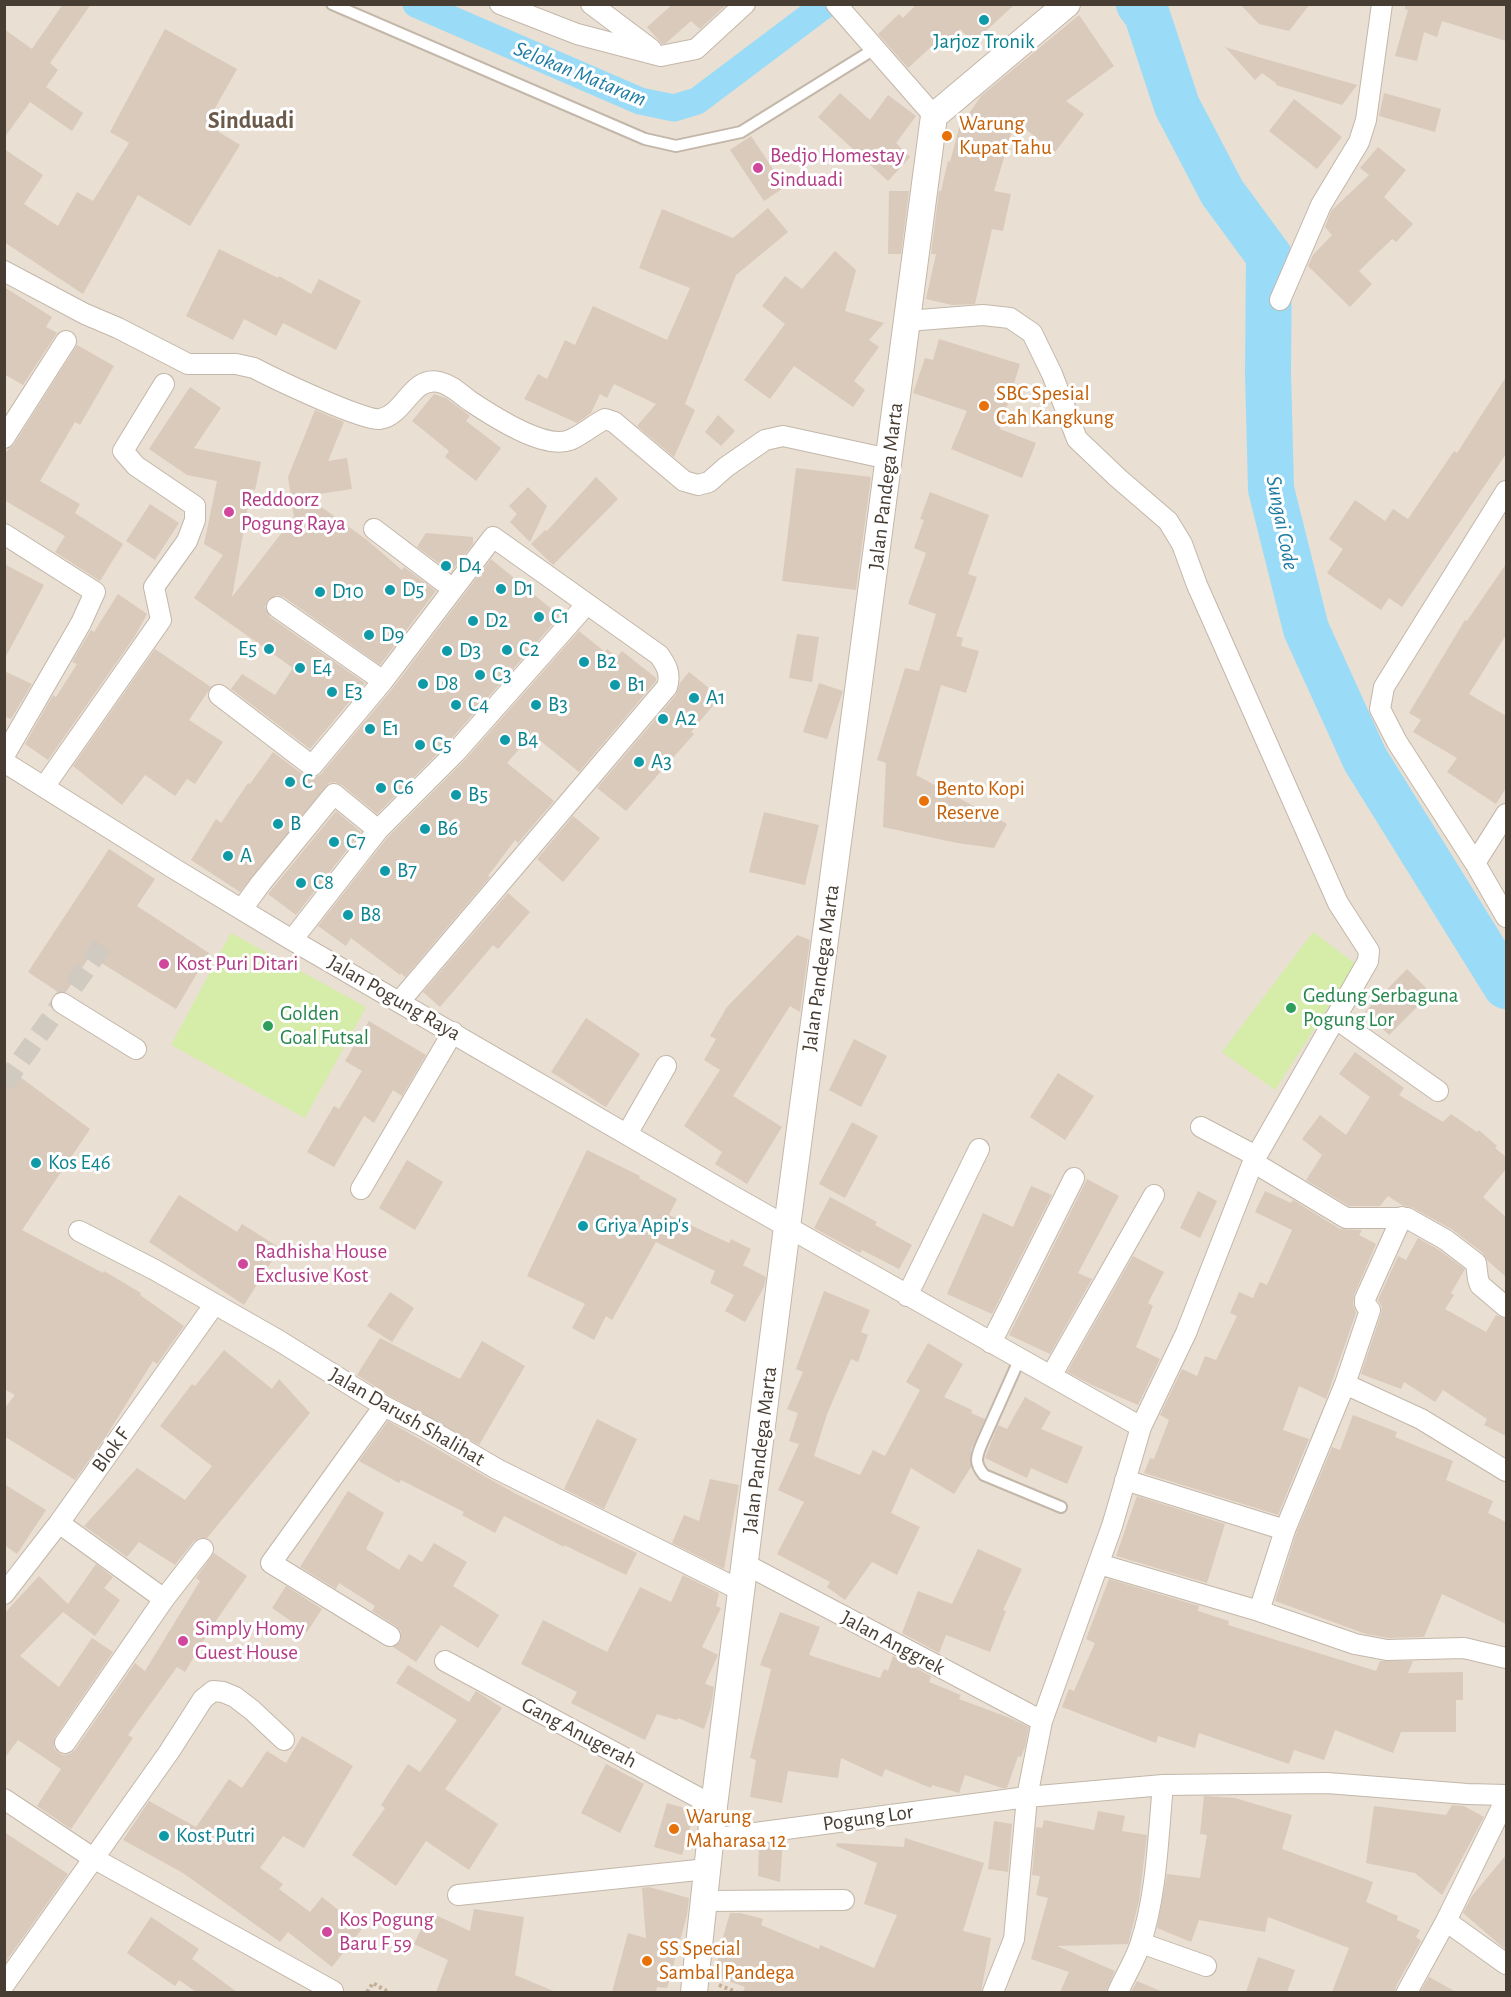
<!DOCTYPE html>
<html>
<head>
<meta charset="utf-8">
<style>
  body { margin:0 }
  #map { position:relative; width:1511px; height:1997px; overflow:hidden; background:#f4ede4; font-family:"Alegreya Sans",sans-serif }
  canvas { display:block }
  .frame { position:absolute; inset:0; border:6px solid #473d33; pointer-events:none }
</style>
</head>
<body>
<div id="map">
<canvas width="1511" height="1997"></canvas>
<div class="frame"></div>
</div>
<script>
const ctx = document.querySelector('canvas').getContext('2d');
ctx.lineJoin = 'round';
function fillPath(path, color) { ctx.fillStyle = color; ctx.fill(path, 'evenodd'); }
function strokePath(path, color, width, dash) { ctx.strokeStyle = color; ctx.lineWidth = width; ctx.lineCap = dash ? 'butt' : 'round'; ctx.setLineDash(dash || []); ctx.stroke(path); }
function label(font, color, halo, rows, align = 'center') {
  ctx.font = font + ' "Alegreya Sans",sans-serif'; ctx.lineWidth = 6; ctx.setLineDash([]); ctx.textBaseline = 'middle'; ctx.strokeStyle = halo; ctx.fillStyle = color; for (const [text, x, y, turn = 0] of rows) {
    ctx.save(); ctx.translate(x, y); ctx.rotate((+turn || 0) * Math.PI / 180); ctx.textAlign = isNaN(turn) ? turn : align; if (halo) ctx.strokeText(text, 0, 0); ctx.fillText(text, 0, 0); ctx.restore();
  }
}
const residential = new Path2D(`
  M5,5h1501v1987h-1501z`);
const green = new Path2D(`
  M1313,932l43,32 -81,126 -53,-38z
  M231,933l135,74 -61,111 -134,-73z`);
const canal = new Path2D(`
  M416,4l224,97 34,7 23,-7 129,-97`);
const river = new Path2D(`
  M1139,4l8,11 30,91 45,86 47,64 -1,117 3,116 35,140 59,130 141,227`);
const building = new Path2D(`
  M63,4h28l-41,59 8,7 -12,17 37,26 -11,18 -42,-29 -26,36v-109l28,20z
  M673,4h54l-27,25 -9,-8 -25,22 -4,1 -15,-17z
  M917,4h98l-42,39 -13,-14 -23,22 -5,-5 -24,22 -30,-34 21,-20 4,4z
  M1240,4h70l-21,27 -30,-7z
  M1405,4h101v37l-64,-20 -5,16 -13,-5 -7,29 -22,-5 13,-46 -3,-1z
  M1079,15l35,51 -48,35 18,13 -29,38 -40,-31 -21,70 17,3 -8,37 -11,-2 -17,75 -23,1 -26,-6 10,-45h-5l8,-63h2l7,-30 2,1 9,-34 22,-32z
  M165,29l72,40 -31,55 34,21 -50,81 -52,-31 -55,99 -79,-52v-93l39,26 -19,29 34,22 19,-34 16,9 36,-58 -19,-11z
  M1225,47l33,10 99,28 -15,20 -66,-20v-2l-14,-10 -7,7z
  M840,93l30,27 18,-25 28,21 -20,27 14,14 -22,24 -70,-64z
  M1384,93l57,16 -6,23 -56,-16z
  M1294,99l48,38 -25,32 -48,-38z
  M751,136l34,51 -21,14 -34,-51z
  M1378,147l28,23 -22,27 29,27 -17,18 -4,-3 -33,32 13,13 -22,23 -42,-41 5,-11 19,-20 -7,-8 6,-16 38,-36 -9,-7z
  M889,191h20l-8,63h-13z
  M768,208l20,24 -52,43 -51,129 10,6 -21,47 -37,-31 19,-22 -42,-20 -7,14 -7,-4 -9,19 -14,10 -53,-24 14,-25 9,5 18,-39 10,5 18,-39 74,34 23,-52 -51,-20 23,-59 71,29z
  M219,249l59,29 1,-2 32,18 8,-15 42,22 -25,49 -53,-27 -7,13 -32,-17 -11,21 -47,-24z
  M835,251l21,19 -11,41 39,12 -15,17 10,7 -25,34 11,9 -12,17 -59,-41 -24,33 -26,-19 41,-56 -23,-18 23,-30 17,13z
  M4,287l48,30 -6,10 11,6 -34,52 -19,-11z
  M939,339l81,25 -20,65 36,14 -14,35 -71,-29 16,-38 -54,-18 12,-35 8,2z
  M77,345l37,21 -34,59 -5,-3 -35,59 40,23 -5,9 48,31 -23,37 -45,-29 10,-16 -61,-36v-46l10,-10z
  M1506,377v77l-104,153 -13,-9 -8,12 -54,-37 16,-24 -14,-10 26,-39 30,21 8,-12 15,10 46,-68 3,2z
  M190,387l31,21 -27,40 67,14 -6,28 -4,-1 -19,108 62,-80 -6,-40 27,-67 29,12 -16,39 19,-3 5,31 -46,7 61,44 35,30 2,-3 32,24 -56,74 -96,-68 -7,-2 -9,5 -3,7 5,10 95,66 -55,66 -79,-60 11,-15 33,21 18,-27 -99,-70 29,-43 -19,-11 13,-63 -30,-6 -38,-26z
  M434,394l12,4 24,18 -4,5 35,27 -25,33 -31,-24 4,-6 -37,-30z
  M718,415l17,16 -14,15 -16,-14z
  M796,468l75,9 -15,113 -74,-9z
  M596,477l22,22 -65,66 -22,-21 14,-14 2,1z
  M528,487l19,19 -17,36 -20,-20 7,-8 -8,-8z
  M930,492l59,23 -21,59 9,3 -21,59 7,2 -2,8 18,5 -13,42 -25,-8 -25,90 91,49 -13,24 -37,-5 -74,-16 3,-64 -9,-3 28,-92 14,3 17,-57 -28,-10 18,-51 -12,-5 10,-28 -4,-1z
  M150,504l29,19 -24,37 -29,-19z
  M426,533l47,4v7l-22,28 -34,-25z
  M491,559l69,57 -114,129 -69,69 -35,-29 -7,-3 -6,1 -89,109 -49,-32 25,-41 5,4 27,-40 2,1 23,-32 32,24 11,1 5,-3 72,-86z
  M4,564l40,21 -40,75z
  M1506,564v71l-37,59 37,22v72l-10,16 -49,-32 10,-14 -44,-26 8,-12 -12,-7 56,-93 2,1z
  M118,594l29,20 -12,22 -87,124 -23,-16 28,-49 3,2 21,-33 -5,-2 19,-32 3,2z
  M579,631l26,21 2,-3 10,8 5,-6 34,27v3l-77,91 -47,-38 -25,29 47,38 -36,42 -3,-3 -27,36 2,1 -85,100 -4,-4 -1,2 -49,-37 -5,8 -28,-20 69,-88 77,-77z
  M797,634l22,3 -7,45 -23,-4z
  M155,649l56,38 -22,33 34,22 -28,42 -8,-5 -12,17 -30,-21 -23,30 -49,-39z
  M4,671l28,13 -21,35 -7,-3z
  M689,672l31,25 -29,35 3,2 -68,77 -29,-23 79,-93 4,-12z
  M819,683l24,8 -16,48 -24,-7z
  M336,811l25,21 -65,83 -28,-21z
  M764,812l55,13 -14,60 -56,-13z
  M573,816l27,22 -37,44 -26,-23z
  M109,849l46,30 -18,27 72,47 -33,56 -86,-53 -24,36h-8l-30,-20z
  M508,893l22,19 -32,37 -5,-4 -53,62 -17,-15z
  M797,935l13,5 -10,72 -10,-6 -57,90 49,31 -35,57 -32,-20 7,-12 -38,-26 36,-56 -16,-10 12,-21 -6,-3 17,-29z
  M1407,969l24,24 -42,42 -24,-23z
  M586,1018l54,36 -34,53 -55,-35z
  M369,1021l57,34 -24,41 -9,-6 -19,33 -10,-7 -30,51 -27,-15 27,-46 5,3 23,-38 -17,-10z
  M854,1039l33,17 -26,51 -32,-17z
  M1355,1052l49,36 -5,7 44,27 8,-8 26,18 2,-2 18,16 -2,2 11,9v12l-23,28 23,20v60l-18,-16 -5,-8 -30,-23 -40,-22 -11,-3 -14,-9 -8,10h-31l-43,-26 16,-25 -20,-16 18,-24 26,20 24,-38 -31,-23z
  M4,1065l86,64 -68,101 81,43 1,-2 37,22 -1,2 44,31 -27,38 -4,-3 -48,77 -30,42 -71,-44v-27l11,-14 -11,-6z
  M1058,1073l36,23 -29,44 -35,-23z
  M852,1122l26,14 -33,62 -26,-14z
  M587,1150l53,26 -1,2 38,21 -8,16 60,28 2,-4 20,10 -8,16 23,12 -2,10 -19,35 -20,-11 9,-16 -24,-12 5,-12 -59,-29 -44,78 -6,-4 -12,24 -22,-12 13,-24 -58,-28z
  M407,1160l36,22 -28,48 -36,-22z
  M1087,1179l32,17 -41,77 14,6 -42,75 -41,-19z
  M1031,1186l21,9 -60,119 -45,-20 36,-81 30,14z
  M1198,1191l19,10 -17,37 -20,-10z
  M1265,1191l26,12 2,-3 47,29 22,1 -3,5 17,9 -22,51 -1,9 3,9 -30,86 -27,-13 -16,44 26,9 -31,76 -134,-42 6,-15 4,1 15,-39 -9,-5 22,-46 15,7 8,-20 11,4 21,-44 -7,-3 9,-21 14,6 7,-16 7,3 25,-55 -37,-18z
  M179,1195l58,37 5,-8 38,24 -36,57 -95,-63z
  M830,1197l47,25 -2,3 37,20 -13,24 -37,-19 -2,3 -46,-25z
  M1418,1238l21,12 26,19 -14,24 3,2 -9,14 41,23 10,-17 10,4v117l-22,-11 3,-6 -44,-29 -8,12 -31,-20 -3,7 -40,-15 20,-60 1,-7 -4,-7 20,-44 8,4z
  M1133,1256l31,16 -16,31 5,3 -17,41 24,12 -22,46 -46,-20 -25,-13z
  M824,1291l46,19 -9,22 7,3 -10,27 -7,-3 -24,55 -13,42 46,19 13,-25 12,6 35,-66 -14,-8 22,-39 35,21 -19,33 28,13 -1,3 14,6 -14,31v17l-17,27 -43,-26 -20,45 29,14 -23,48 -25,-13 -27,38 -18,-13 3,-5 -53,-28 27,-52 -26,-12 21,-46 -10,-3 9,-28 -11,-4 16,-37 -7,-3z
  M390,1292l24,16 -22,34 -25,-16z
  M380,1338l80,41 22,-38 43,25 -46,79 -89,-49 -33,-21z
  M224,1350l48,39 7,-10 31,34 -103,125h-8l-5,3 -19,24 -36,-23 -12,15 -43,-31 53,-58 48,32 27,-34 -52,-40 32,-42 3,2z
  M1025,1397l26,15 -10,17 42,18 -16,37 -36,-16 -4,10 -42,-20 13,-33 9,4z
  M1353,1415l44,17 -2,5 58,24 -7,19 47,21 -5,12 18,9v102l-64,-30 -18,43 -36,1 -22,-4 -91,-33 21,-67 36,-87 8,3z
  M597,1419l40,20 -33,70 -40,-20z
  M388,1421l128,73 121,59 -11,22 -62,-30v2l-60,-31 -9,17 -33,-18 2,-3 -63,-32 -2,3 -40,-22z
  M710,1479l29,6 -15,84 -52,-26 12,-28 15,6z
  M4,1484l42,26 -29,44 -13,-9z
  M348,1491l36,22 -18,36 33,21 10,-16 13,8 12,-19 33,19 -14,24 46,29 -21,33 -37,-23 -25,37 -23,-15 7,-5 1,-11 -5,-5 -24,-15 3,-5 -36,-23 -3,6 -36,-22z
  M1137,1496l88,28 -18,59 -91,-27z
  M978,1549l44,20 -19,41 3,1 -16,41 -44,-17 -7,18 -37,-20 16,-42 34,13z
  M214,1553l33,23 -36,52 -26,44 -8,-5 -49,68 5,3 -62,91 -34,-23 24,-37 -43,-29 -14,19v-145l35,-38 29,28 28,-40 17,13 -9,11 16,12 -25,36 -32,-24 -43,44 39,31 33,-49 21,14 -58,85 -1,11 4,4 5,3 7,-1 5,-4 60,-87 10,8 55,-90 -4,-3z
  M683,1575l36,18 -3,13 5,2 -19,39 16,8 -13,29 9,3 -3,20 -7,22 -26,-11 -1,2 -20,-6 -12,26 -74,-37 6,-11 -56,-28 22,-44 64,32 33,-65 31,15z
  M1109,1579l90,27 -1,5 31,10 -1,4 148,46 4,-10h33l-5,12 55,-1v28h-7v32h-55l-8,21 -58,-23 -11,30 -30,-10 -5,14 -90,-31 -4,15 -37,-12 -2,7 -94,-36 7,-18 5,2 21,-48 -9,-4z
  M286,1586l36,23 -15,23 -35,-24z
  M780,1612l40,15 -11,28 71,23 4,-9 4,2 5,-15 38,20 -2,6 32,13 -2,4 51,19 19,9 -4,20 -4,10 -3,-1 -11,32h-5l-37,-13 -6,18 -27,-8 -1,3 -46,-19 -3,8 -41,-19 -3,20 -50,-7 -6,32 -32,-6 6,-37 -6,-2 21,-89 -11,-4z
  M408,1665l61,37 7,-11 26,17 -57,81 53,35 -29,46 -43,-29 -30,45 -44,-31 33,-47 -4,-3 27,-41 12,8 37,-52 -61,-37z
  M302,1736l51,30 -49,82 -21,-12 -23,32 23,16 -4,5 31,23 12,-15 40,32 -30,38 -44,-35 -8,10 -97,-69 -60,-33 26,-39 47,26 33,-48 13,9 25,-37 19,12z
  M606,1764l38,20 -24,49 -39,-20z
  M1204,1796l31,2 57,17 -10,34 91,33 -7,20 32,14 -1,4 23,10 -4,7 5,4 -25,45 -1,6h-63l17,-44 -81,-31 -3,15 -66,-12 -8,22 -34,-14 10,-54 33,4 7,-43 -7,-1z
  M667,1803l28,8 -13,44 -28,-8z
  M1452,1805l12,1 20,11 -42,78 -27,-22 -49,-10 8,-57 72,9z
  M1098,1811l27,5 -3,15 25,4 -8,66 -11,43 -71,2 58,25 -9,21h-46l9,-20 -38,-13 17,-61 -12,-3 4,-19 -8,-1 4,-48 6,1 2,-8 50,10z
  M994,1821l18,3 -4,48 -20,-3z
  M4,1832l64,42 -64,90z
  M905,1838l79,25 -21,68 28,7 -10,54h-238l2,-5 -33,-12 14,-38h-3l7,-24h10l23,6 -2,6 58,24 1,-4 54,23 23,-53 -33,-11 13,-41 -41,-17 1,-3 67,4z
  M783,1841l-3,41 -22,-6 1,-31z
  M1506,1855v95l-43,-37 9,-17z
  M649,1887l40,11 -2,17 -20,73 -10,-1 -1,5h-44l16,-59 18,5 -4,-50z
  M474,1909l50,8 -9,58 41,17h-120l12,-32 -34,-16 15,-32 41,19z
  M151,1917l48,32 -7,10 45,33h-41l-17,-12 -4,6 -48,-33z
  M1258,1957l37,13 -8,22h-41z
  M1429,1977l27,15h-36z
  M1137,1981l26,11h-32z`);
const minorTunnel = new Path2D(`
  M4,1084l99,-139`);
const path = new Path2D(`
  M719,1985l17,7
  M367,1992l6,-9 15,9`);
const service = new Path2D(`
  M332,4l313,135 31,7 65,-14 135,-84
  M1020,1358l-38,85c-6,14 -8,20 2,32l77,32`);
const minor = new Path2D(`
  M500,4l77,30 84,22 35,-7 49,-45
  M591,4l60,45
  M836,4l98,112
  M4,271l81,43 33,14 70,36h48l18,4c19,10 111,54 126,51 25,-4 31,-43 59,-37 13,3 21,12 31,19 21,14 74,49 100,39 12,-5 23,-15 35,-21l9,3 70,59 14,4 11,-3 17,-15 39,-27 18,-4 106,23
  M1280,300l41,-95 38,-63 7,-22 16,-116
  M907,321l76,-6 27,3 22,15 20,41 25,65 41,39 50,43 14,23 15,41 141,318 31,48 -1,10 -115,201 -67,171 -45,94 -29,99 -70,195 -15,76 -13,142 -21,53
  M4,438l62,-97
  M1506,491l-122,196 -4,22 17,33 78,121 31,54
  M374,529l79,60
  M4,534l91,58 -14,31 -77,133
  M277,607l106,74
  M219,695l93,71 71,-85 110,-144 166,118c8,11 12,19 8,32l-267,314
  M4,762l169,106 119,72 439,255 410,232
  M44,787l117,-167 -7,-33 33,-46 8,-21v-14l-59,-40 -13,-15 41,-67
  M1475,863l31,-49
  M242,909l19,-26 73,-89 44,36
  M292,940l86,-110 77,-77 131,-148
  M62,1003l74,46
  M1335,1018l103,73
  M1201,1127l55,29
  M627,1134l39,-68
  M1253,1162l93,56h61l39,22 30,23 2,16 2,6 26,22
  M361,1189l92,-157
  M79,1231l76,39 123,70 106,66 41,21 72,42 245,122
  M907,1296l72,-147
  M991,1343l83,-165
  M1051,1376l103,-181
  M1345,1384l25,-74 -5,-6v-5l37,-82
  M384,1406l-113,157 119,73
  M1125,1480l160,50 60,-146 76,35 85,52
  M59,1523l105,76
  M745,1564l297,157
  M1099,1564l160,47 96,33 32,6 77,-2 42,10
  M4,1594l55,-71 155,-218
  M1259,1611l26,-81
  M445,1661l269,145
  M65,1743l99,-144 39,-50
  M4,1799l89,59 240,133 -1,1
  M710,1839l317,-42 136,-12 164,-2 140,11 39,1
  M458,1895l249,-26
  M704,1901l140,-1
  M1446,1921l60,43
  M1141,1943l65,23
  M4,1985l165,-233 34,-53 10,-8 10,1 12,5 17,13 32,30
  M1118,1992c7,-16 18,-33 23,-50 16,-50 17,-105 22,-157
  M1407,1992l39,-71 60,-122`);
const tertiary = new Path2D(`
  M694,1992l20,-186 73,-579 147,-1111 133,-112`);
const markers = [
  [984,20,6,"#0f9aa8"],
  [947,136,6,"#e8710a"],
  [758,168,6,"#d1479c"],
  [984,406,6,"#e8710a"],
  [229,512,6,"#d1479c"],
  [446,566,6,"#0f9aa8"],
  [501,589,6,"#0f9aa8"],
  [390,590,6,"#0f9aa8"],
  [320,592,6,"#0f9aa8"],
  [539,617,6,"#0f9aa8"],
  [473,621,6,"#0f9aa8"],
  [369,635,6,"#0f9aa8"],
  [269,649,6,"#0f9aa8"],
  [507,650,6,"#0f9aa8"],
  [447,651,6,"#0f9aa8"],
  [584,662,6,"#0f9aa8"],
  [300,668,6,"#0f9aa8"],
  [480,675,6,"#0f9aa8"],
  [423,684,6,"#0f9aa8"],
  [615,685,6,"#0f9aa8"],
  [332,692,6,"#0f9aa8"],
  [694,698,6,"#0f9aa8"],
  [456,705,6,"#0f9aa8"],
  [536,705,6,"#0f9aa8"],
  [663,719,6,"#0f9aa8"],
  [370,729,6,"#0f9aa8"],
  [505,740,6,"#0f9aa8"],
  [420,745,6,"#0f9aa8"],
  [639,762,6,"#0f9aa8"],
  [290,782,6,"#0f9aa8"],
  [381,788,6,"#0f9aa8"],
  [456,795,6,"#0f9aa8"],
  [924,801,6,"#e8710a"],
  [278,824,6,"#0f9aa8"],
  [425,829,6,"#0f9aa8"],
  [334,842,6,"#0f9aa8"],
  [228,856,6,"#0f9aa8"],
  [385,871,6,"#0f9aa8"],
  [301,883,6,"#0f9aa8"],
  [348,915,6,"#0f9aa8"],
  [164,964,6,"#d1479c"],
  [1291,1008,6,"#2e9e5b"],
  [268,1026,6,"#2e9e5b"],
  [36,1163,6,"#0f9aa8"],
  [583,1226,6,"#0f9aa8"],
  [243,1264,6,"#d1479c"],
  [183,1641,6,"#d1479c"],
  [674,1829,6,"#e8710a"],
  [164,1836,6,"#0f9aa8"],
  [327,1932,6,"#d1479c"],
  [647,1961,6,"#e8710a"]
];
const cultureNames = [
  ["Jarjoz Tronik",984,42,"center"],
  ["D4",458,566],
  ["D1",513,589],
  ["D5",402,590],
  ["D10",332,592],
  ["C1",551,617],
  ["D2",485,621],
  ["D9",381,635],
  ["E5",257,649,"right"],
  ["C2",519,650],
  ["D3",459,651],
  ["B2",596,662],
  ["E4",312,668],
  ["C3",492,675],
  ["D8",435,684],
  ["B1",627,685],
  ["E3",344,692],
  ["A1",706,698],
  ["C4",468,705],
  ["B3",548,705],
  ["A2",675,719],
  ["E1",382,729],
  ["B4",517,740],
  ["C5",432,745],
  ["A3",651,762],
  ["C",302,782],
  ["C6",393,788],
  ["B5",468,795],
  ["B",290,824],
  ["B6",437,829],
  ["C7",346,842],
  ["A",240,856],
  ["B7",397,871],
  ["C8",313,883],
  ["B8",360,915],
  ["Kos E46",48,1163],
  ["Griya Apip's",595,1226],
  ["Kost Putri",176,1836]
];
const foodNames = [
  ["Warung",959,124],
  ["Kupat Tahu",959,148],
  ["SBC Spesial",996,394],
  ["Cah Kangkung",996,418],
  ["Bento Kopi",936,789],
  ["Reserve",936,813],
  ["Warung",686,1817],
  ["Maharasa 12",686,1841],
  ["SS Special",659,1949],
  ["Sambal Pandega",659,1973]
];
const hotelNames = [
  ["Bedjo Homestay",770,156],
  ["Sinduadi",770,180],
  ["Reddoorz",241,500],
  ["Pogung Raya",241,524],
  ["Kost Puri Ditari",176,964],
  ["Radhisha House",255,1252],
  ["Exclusive Kost",255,1276],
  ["Simply Homy",195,1629],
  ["Guest House",195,1653],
  ["Kos Pogung",339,1920],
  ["Baru F 59",339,1944]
];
const streetNames = [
  ["Jalan Pandega Marta",886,486,-83],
  ["Jalan Pandega Marta",821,968,-82],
  ["Jalan Pogung Raya",394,998,30],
  ["Jalan Darush Shalihat",407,1417,30],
  ["Blok F",111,1450,-54],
  ["Jalan Pandega Marta",760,1450,-83],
  ["Jalan Anggrek",893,1643,28],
  ["Gang Anugerah",579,1733,28],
  ["Pogung Lor",868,1818,-8]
];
const leisureNames = [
  ["Gedung Serbaguna",1303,996],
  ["Pogung Lor",1303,1020],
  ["Golden",280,1014],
  ["Goal Futsal",280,1038]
];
const waterNames = [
  ["Selokan Mataram",580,74,22],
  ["Sungai Code",1282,523,79]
];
const quarterNames = [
  ["Sinduadi",251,121]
];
fillPath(residential, '#e9dfd2');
fillPath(green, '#d6eda9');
strokePath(canal, '#9adcf8', 27);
strokePath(river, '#9adcf8', 46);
fillPath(building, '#dacabc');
strokePath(minorTunnel, '#d1cac1', 20, [20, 10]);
strokePath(service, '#c3b7a9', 14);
strokePath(minor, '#c3b7a9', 22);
strokePath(tertiary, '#c3b7a9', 28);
strokePath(path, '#c4ae96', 4, [3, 3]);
strokePath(service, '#fff', 10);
strokePath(minor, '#fff', 20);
strokePath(tertiary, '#fff', 26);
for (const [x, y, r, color] of markers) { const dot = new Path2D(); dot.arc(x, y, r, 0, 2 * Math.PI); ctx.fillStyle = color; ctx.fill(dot); strokePath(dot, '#fff', 2); }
label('21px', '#0d838f', '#fff', cultureNames, 'left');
label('21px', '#c56008', '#fff', foodNames, 'left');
label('21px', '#b23c85', '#fff', hotelNames, 'left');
label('21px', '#473d33', '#fff', streetNames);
label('21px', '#27864d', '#fff', leisureNames, 'left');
label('italic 22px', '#1f7ca4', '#fff', waterNames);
label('bold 24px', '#6b5a4a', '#fff', quarterNames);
</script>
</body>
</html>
